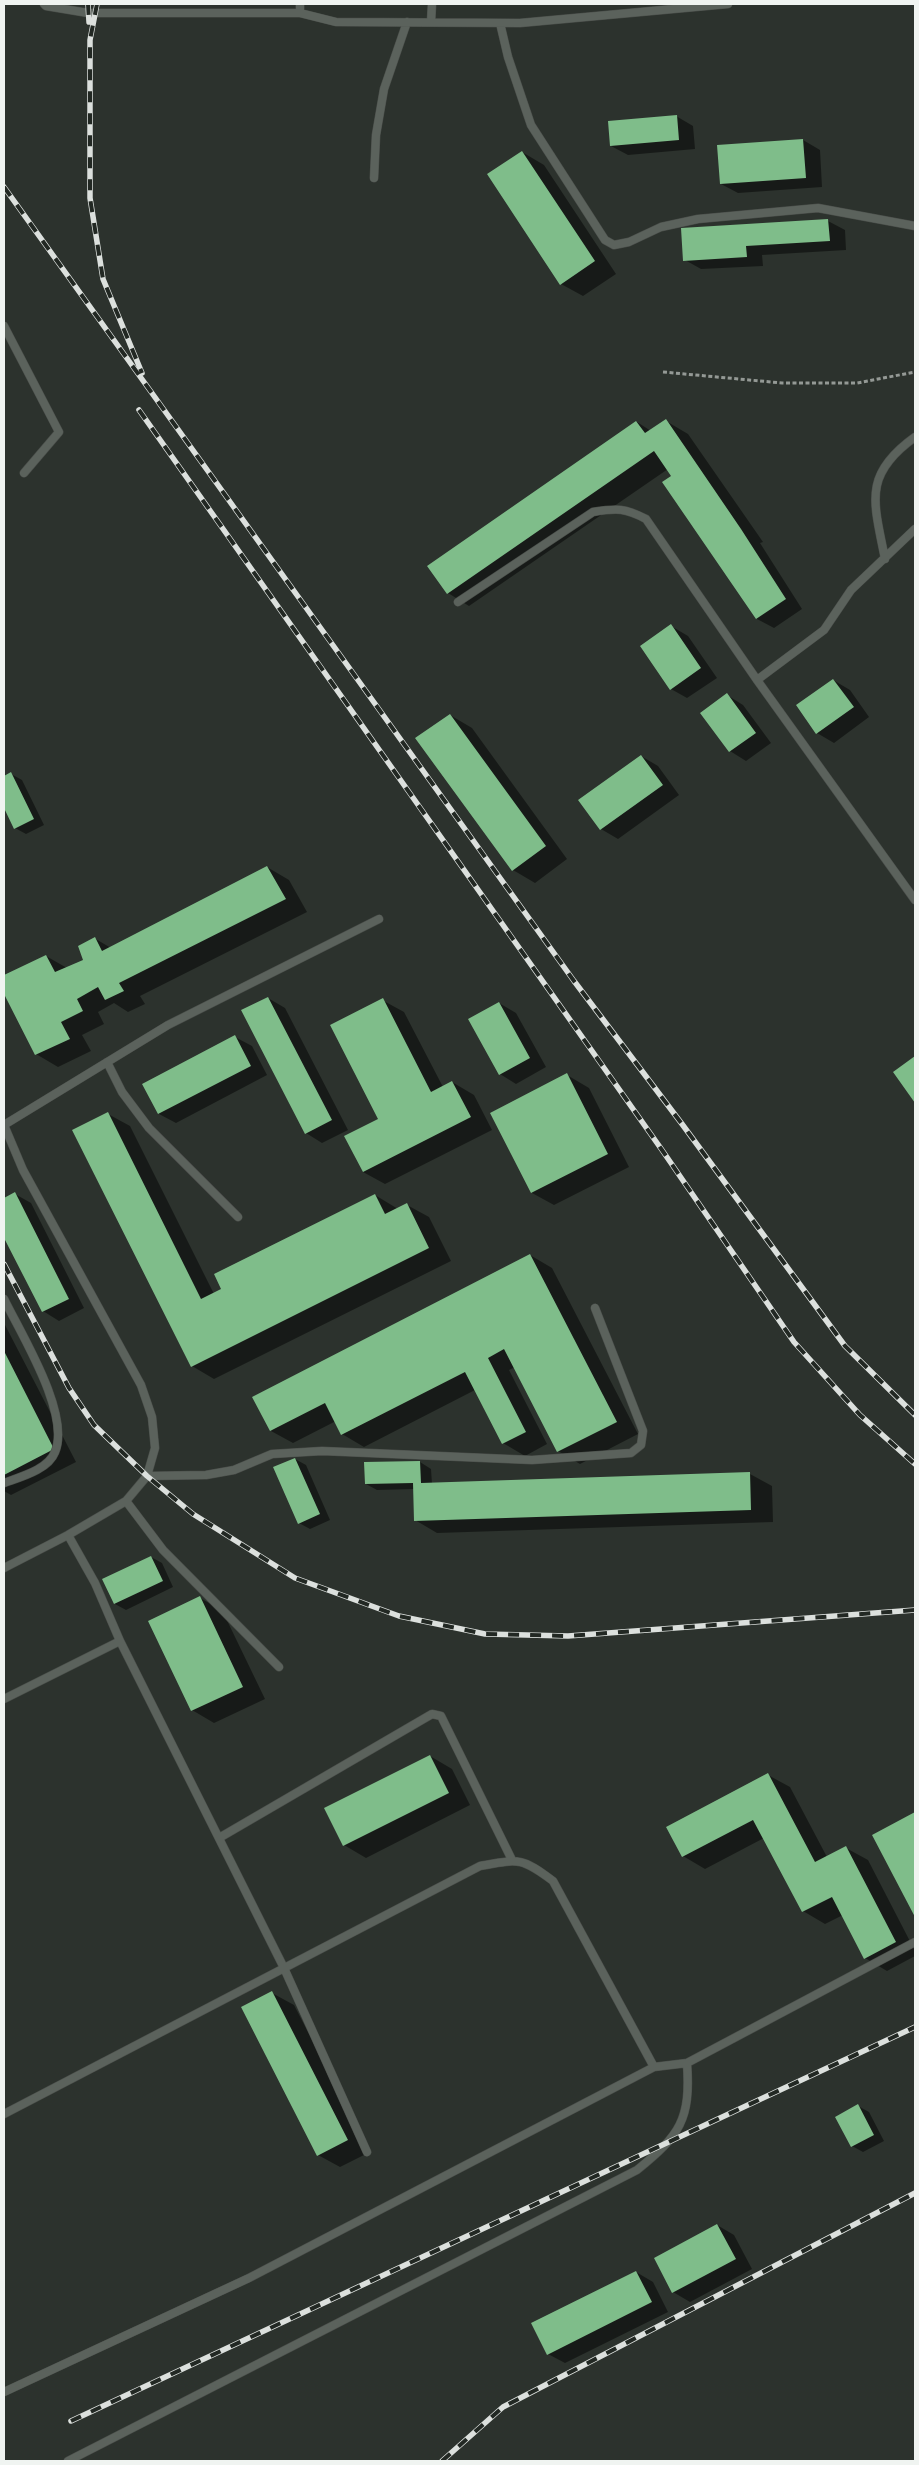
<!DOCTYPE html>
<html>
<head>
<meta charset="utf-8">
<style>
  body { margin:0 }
  #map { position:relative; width:919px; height:2465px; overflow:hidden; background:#2c322d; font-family:Montserrat,sans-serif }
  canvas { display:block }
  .frame { position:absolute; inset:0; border:5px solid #f0f4f1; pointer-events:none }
</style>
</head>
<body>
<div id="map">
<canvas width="919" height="2465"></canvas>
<div class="frame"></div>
</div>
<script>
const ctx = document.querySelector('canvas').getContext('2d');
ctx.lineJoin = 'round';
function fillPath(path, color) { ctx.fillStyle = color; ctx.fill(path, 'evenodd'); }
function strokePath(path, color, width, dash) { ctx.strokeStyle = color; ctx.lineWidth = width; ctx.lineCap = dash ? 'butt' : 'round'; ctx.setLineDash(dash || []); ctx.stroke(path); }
const shadow = new Path2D(`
  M676,116l17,10 2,23 -67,6 -17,-9z
  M803,140l17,10 2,37 -84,6 -17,-9z
  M522,152l22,13 72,109 -33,22 -22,-12z
  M828,221l17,9 1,20 -84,5 1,11 -62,3 -16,-9z
  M666,421l22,13 75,108 -3,1 42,66 -28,19 -17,-9 -94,-137 10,-6 -5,-7 -199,137 -21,-13 189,-171 14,9z
  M671,626l17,10 29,42 -30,20 -16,-9z
  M833,680l17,10 19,27 -35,26 -17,-10z
  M727,695l16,10 28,38 -25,18 -16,-10z
  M450,715l22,13 95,131 -32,24 -22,-13z
  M641,756l17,10 21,29 -61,44 -17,-10 -21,-29z
  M11,774l11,6 22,45 -18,9 -11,-6 -11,-23v-28z
  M267,867l22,13 18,32 -167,84 5,8 -17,8 -14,-9 -16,9 6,12 -22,11 9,16 -33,16 -22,-13 -32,-63v-14l42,-21 21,12 18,-8 9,-22 17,10z
  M268,998l17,10 63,122 -26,13 -16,-10z
  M382,1000l22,12 39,75 9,-5 22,13 18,35 -107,54 -22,-12 17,-53z
  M499,1003l17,10 30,54 -30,17 -16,-10z
  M235,1037l17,9 15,29 -91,48 -17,-9 -15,-30z
  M567,1075l22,13 40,79 -75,38 -22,-12 -41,-80z
  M108,1114l22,12 84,168 161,-99 23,14 9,-4 22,12 22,44 -237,118 -22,-13z
  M15,1194l16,9 53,105 -25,13 -16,-10 -39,-76v-36z
  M530,1255l22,13 86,166 -58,30 -22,-13 -43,-84 -6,3 38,74 -22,12 -22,-13 -28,-53 -111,57 -22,-13 -6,-13 -43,22 -22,-12z
  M4,1323l72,139 -65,33 -7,-4z
  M295,1459l11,6 24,55 -20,9 -11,-6z
  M420,1462l11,7 1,15 318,-10 22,12 1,36 -336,11 -22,-13 -1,-31 -37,1 -11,-6z
  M151,1557l11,6 11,24 -47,23 -11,-6 -11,-24z
  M200,1598l22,12 43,89 -51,24 -22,-13z
  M430,1756l22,13 18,36 -104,53 -22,-13z
  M768,1775l22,12 37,70 19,-9 22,12 47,91v5l-28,15 -22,-13 -22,-43 -18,9 -22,-13 -39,-73 -59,31 -22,-13z
  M915,1814v100l-41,-79z
  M272,1993l22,12 76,147 -30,15 -22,-12z
  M858,2106l11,6 15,29 -21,11 -11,-6z
  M717,2225l17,10 18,34 -62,33 -17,-10 -18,-33z
  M636,2272l17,10 15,30 -103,51 -17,-9z`);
const building = new Path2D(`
  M677,115l2,25 -69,6 -2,-25z
  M803,139l3,39 -86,6 -3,-39z
  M522,151l73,110 -35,24 -73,-111z
  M828,219l2,22 -84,5 1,11 -64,4 -2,-33z
  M666,419l75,110 45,70 -30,20 -94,-137 9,-6 -17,-25 -207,143 -20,-28 209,-145 9,12z
  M671,624l30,44 -31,22 -30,-44z
  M833,679l21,28 -38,27 -20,-29z
  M727,693l29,40 -27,19 -29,-39z
  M450,714l96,132 -34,25 -97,-133z
  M641,755l22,30 -63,45 -22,-30z
  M11,772l23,47 -20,10 -10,-21v-32z
  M267,866l19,33 -167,84 5,8 -19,9 -7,-13 -21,12 6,12 -22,11 9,17 -35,16 -31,-61v-19l42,-20 9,17 28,-12 -5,-14 17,-9 7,14z
  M268,997l64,123 -27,14 -64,-124z
  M383,998l48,94 21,-11 19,36 -108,55 -19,-36 34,-17 -48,-94z
  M499,1002l31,56 -31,17 -31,-56z
  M235,1035l16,31 -93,48 -16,-30z
  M915,1056v47l-22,-31z
  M567,1073l41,81 -77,39 -41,-80z
  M108,1112l93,187 20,-10 -7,-15 161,-80 10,20 22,-11 22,45 -238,119 -119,-237z
  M15,1192l54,107 -27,13 -38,-74v-40z
  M530,1254l87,168 -60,30 -53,-103 -16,9 38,74 -24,12 -37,-72 -124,63 -16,-32 -55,28 -18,-34z
  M4,1351l50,98 -50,26z
  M295,1458l25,56 -22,10 -25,-57z
  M420,1461l1,22 329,-11 1,38 -337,11 -1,-38 -48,1 -1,-22z
  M151,1556l12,25 -49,23 -12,-25z
  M200,1596l43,91 -52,24 -43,-90z
  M430,1755l19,38 -106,53 -19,-38z
  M768,1773l47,89 31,-16 50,96 -32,17 -32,-62 -30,15 -49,-92 -71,37 -16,-30z
  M915,1812v105l-43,-82z
  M272,1991l76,149 -31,16 -76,-149z
  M858,2104l16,31 -23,12 -16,-30z
  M717,2224l19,35 -64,34 -18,-35z
  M636,2271l16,31 -105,53 -16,-32z`);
const path = new Path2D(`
  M663,372l119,11h75l58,-11`);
const service = new Path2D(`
  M44,4l2,2 42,7h212v-9
  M300,13l36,9 184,1 208,-19
  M431,22l1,-18
  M500,23l8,34 23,68 74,115 9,5 15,-3 32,-15 37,-8 120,-11 97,18
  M374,178l2,-43 8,-46 23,-67
  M4,326l55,106 -35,41
  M885,559c-11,-57 -23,-84 30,-122
  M458,602l135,-90c24,-4 32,-4 53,7l111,161 158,220
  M757,680l67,-50 27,-40 64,-61
  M107,1062l15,30 27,36 89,89
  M4,1299c17,35 67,115 51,153 -7,18 -35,25 -51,31
  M147,1476l59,-1 28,-5 38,-16 50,-3 210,9 99,-7 10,-8 2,-14 -48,-123
  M126,1501l37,49 116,117
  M68,1535l27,48 25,58 164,327 83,184
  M4,1568l64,-33 58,-34 21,-25 8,-28 -3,-31 -11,-32 -118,-215 -19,-45 164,-100 211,-106
  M4,1699l116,-58
  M219,1838l213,-124 9,2 71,144
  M4,2114l476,-248c39,-7 41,-9 73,15l101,186
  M4,2392l245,-114 405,-211 33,-4 228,-121
  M68,2461l569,-291c43,-35 54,-50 50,-107`);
const rail = new Path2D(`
  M88,4l1,18
  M97,4l-7,36v158l13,81 39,94
  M4,187l570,794 108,143 163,222 70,69
  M139,410l523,740 132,192 66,73 55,49
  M4,1264l65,124 25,37 53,51 46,38 102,64 104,38 86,18 83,2 347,-26
  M71,2421l844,-394
  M442,2461l61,-54 412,-214`);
fillPath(shadow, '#0007');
fillPath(building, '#7fbd8a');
strokePath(service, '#4a4e4a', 9);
strokePath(path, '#949995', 3, [4, 2.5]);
strokePath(service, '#5b625c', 8);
strokePath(rail, '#dce0dd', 5.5);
strokePath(rail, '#222823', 4, [11]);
</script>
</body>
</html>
